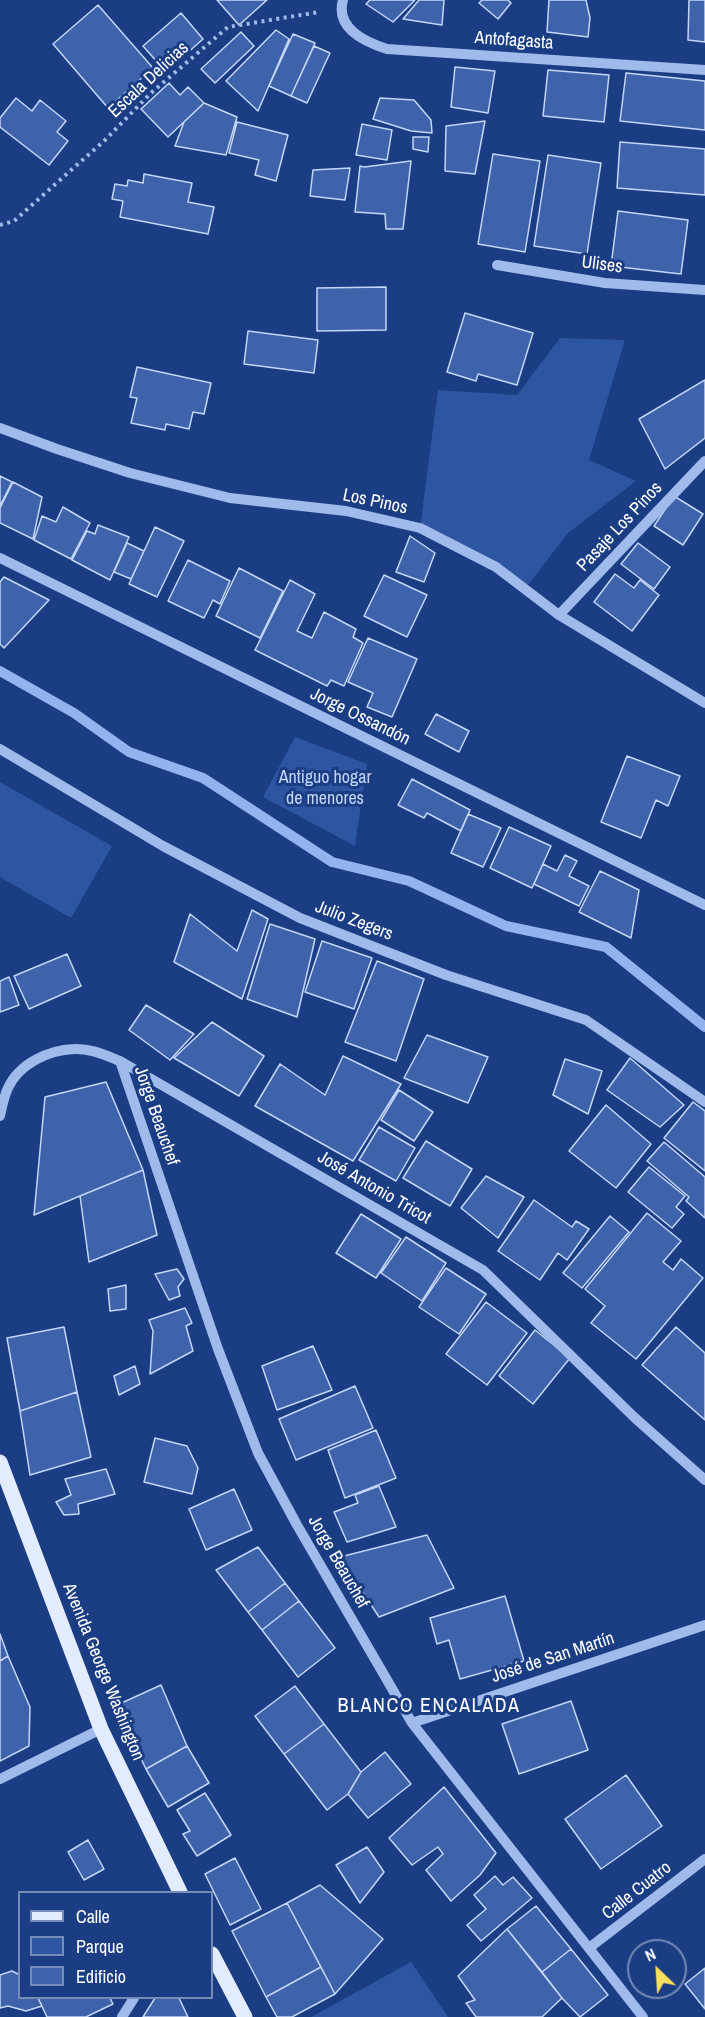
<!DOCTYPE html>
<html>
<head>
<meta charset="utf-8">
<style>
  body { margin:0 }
  #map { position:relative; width:705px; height:2017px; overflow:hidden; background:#1a3d83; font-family:"Archivo Narrow",sans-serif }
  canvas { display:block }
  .legend { position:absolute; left:18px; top:1891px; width:195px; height:108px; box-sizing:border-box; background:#1a3d83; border:2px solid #768bb5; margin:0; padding:8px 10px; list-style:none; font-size:18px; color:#fff }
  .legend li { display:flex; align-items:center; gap:12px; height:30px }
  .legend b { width:30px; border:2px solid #768bb5 }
  .north { position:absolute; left:627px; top:1939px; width:60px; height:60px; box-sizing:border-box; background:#1a3d83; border:2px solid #768bb5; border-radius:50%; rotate:335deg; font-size:16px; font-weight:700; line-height:24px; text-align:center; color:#fff }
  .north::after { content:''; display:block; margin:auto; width:21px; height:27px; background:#fddf5b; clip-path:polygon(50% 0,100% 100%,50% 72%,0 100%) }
</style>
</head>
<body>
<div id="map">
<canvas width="705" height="2017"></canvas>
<ul class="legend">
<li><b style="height:8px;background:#e3ebff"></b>Calle</li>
<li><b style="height:16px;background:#2d55a2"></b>Parque</li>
<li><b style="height:16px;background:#3e63aa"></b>Edificio</li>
</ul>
<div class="north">N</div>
</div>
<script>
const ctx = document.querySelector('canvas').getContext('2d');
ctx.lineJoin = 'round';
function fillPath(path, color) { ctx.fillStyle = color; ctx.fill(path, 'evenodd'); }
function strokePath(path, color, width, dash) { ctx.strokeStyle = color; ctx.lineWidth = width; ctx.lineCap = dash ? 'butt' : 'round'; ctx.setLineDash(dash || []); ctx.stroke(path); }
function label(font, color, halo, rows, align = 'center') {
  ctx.font = font + ' "Archivo Narrow",sans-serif'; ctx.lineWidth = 6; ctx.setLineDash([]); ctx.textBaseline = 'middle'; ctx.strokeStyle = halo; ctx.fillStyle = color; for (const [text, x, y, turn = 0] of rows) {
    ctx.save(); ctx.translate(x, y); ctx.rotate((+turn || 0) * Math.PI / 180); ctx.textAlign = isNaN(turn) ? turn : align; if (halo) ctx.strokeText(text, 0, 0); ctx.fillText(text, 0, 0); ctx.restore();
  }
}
const green = new Path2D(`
  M560,338l65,2 -36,120 47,21 -68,52 -43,56 -105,-61 18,-138 79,5z
  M295,737l72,27 -12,82 -92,-49z
  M0,782l112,64 -41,72 -71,-41z
  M411,1962l37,55h-137z`);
const stream = new Path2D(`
  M0,671l74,42 55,39 74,26 129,84 77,19 97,45 100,21 99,80`);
const building = new Path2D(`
  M217,0h50l-28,25z
  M370,0h45l-22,22 -27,-18z
  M419,0h25l-2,25 -39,-6z
  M482,0h26l3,3 -13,16 -19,-16z
  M549,0h37l4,18 -2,19 -41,-5z
  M689,0h16v42l-17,-2z
  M98,5l55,63 -45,40 -55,-64z
  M181,13l22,26 -37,33 -23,-26z
  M276,30l13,9 -31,72 -32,-30z
  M241,32l13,14 -39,37 -14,-14z
  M293,34l22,9 -24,53 -22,-10z
  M314,46l16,7 -23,50 -16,-7z
  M455,67l40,4 -7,42 -37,-6z
  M548,70l61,5 -5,47 -61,-6z
  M626,73l79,8v49l-85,-9z
  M169,83l11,12 8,-8 16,16 -36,34 -27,-28z
  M16,98l16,13 8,-11 26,21 -9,11 11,9 -19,24 -49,-38v-9z
  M380,98l34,2 17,20 1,13 -21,-2 -38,-12z
  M204,103l33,14 -11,38 -51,-9 9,-24z
  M485,121l-10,53 -30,-3 1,-45z
  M237,122l51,13 -12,46 -21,-6 4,-15 -30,-7z
  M362,124l30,6 -5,30 -31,-5z
  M413,137h16l-1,15 -15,-3z
  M620,142l85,7v46l-88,-7z
  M493,154l47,7 -15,91 -47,-8z
  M548,155l53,8 -14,91 -53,-8z
  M411,161l-8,68h-17l-1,-15 -30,-2 5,-46 4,1z
  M350,168l-5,32 -35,-4 3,-26z
  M144,174l48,9 -4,19 26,5 -6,27 -88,-17 3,-16 -11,-2 3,-15 12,2 1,-6 15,3z
  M618,211l70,9 -7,54 -70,-8z
  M386,287v43l-69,1v-43z
  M465,313l68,20 -16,52 -39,-11 -2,7 -29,-9z
  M248,331l70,9 -4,33 -70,-9z
  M137,367l74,16 -7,31 -11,-2 -4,17 -23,-5 -1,6 -34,-7 6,-25 -7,-1z
  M705,380v58l-40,31 -26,-50z
  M0,476l12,6 -12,24z
  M13,482l29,15 -9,42 -33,-16v-15z
  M674,496l29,18 -20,31 -29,-19z
  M63,507l27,16 -19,36 -37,-19 8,-24 14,6z
  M98,525l31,12 -19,43 -38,-20 15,-29 8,3z
  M155,527l29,14 -27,56 -28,-13z
  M410,536l25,17 -11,29 -28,-10z
  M127,543l17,8 -13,28 -17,-7z
  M638,543l32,24 -16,22 -33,-25z
  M188,560l42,21 -10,23 -7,-4 -9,18 -36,-17z
  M239,568l44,23 -23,47 -44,-22z
  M615,574l19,14 6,-8 19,15 -27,36 -38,-29z
  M384,575l43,20 -20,42 -43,-21z
  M4,577l45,23 -45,48 -4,-4v-62z
  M290,580l25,14 -18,37 15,7 12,-26 32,17 -3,8 10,6 -19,43 -13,-6 -4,6 -72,-36z
  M368,638l49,21 -25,58 -25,-10 6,-14 -25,-11z
  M436,714l33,17 -10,21 -34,-18z
  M627,756l53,20 -12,30 -12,-6 -15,38 -40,-16z
  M412,779l58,31 -9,21 -34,-18 -3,5 -26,-13z
  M468,814l33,14 -18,39 -32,-14z
  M509,827l42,19 -19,42 -42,-20z
  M565,855l12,6 -8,15 20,10 -10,20 -45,-22 9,-20 14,7z
  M600,871l39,19 -8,48 -52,-26z
  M252,910l16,9 -26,80 -68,-37 16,-48 47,37z
  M270,924l45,15 -18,78 -50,-18z
  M322,941l50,17 -18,51 -49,-17z
  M67,954l14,32 -52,23 -15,-33z
  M377,961l47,18 -28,82 -51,-19z
  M9,977l10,28 -19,7v-31z
  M146,1005l48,29 -24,26 -41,-30z
  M212,1022l52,34 -25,40 -65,-38z
  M427,1035l61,22 -20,46 -64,-25z
  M343,1056l58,28 -48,77 -98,-55 25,-42 45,31z
  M630,1058l54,47 -24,22 -53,-37z
  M565,1059l37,12 -14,43 -35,-19z
  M106,1082l37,88 -109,45 11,-118z
  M399,1090l34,22 -19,29 -33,-21z
  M693,1102l12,9v60l-41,-33z
  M606,1105l45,39 -35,44 -47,-37z
  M379,1127l36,21 -19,33 -37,-21z
  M426,1141l46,28 -22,37 -47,-28z
  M664,1142l41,35v41l-19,-17 3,-4 -42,-36z
  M649,1167l36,29 -9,11 8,7 -12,14 -44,-36z
  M143,1170l14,65 -68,27 -9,-66z
  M486,1176l38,21 -26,41 -37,-30z
  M534,1200l38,27 4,-6 13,8 -22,31 -9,-7 -18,27 -42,-29z
  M647,1213l34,28 -18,21 10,8 8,-11 22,19 -67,81 -45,-36 14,-17 -20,-17z
  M361,1214l40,25 -25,39 -40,-25z
  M610,1216l19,16 -47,56 -19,-15z
  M406,1237l40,26 -24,38 -41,-28z
  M446,1268l40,26 -27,40 -40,-27z
  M177,1269l7,10 -6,8 2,9 -11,4 -14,-26z
  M126,1285v24l-16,2 -2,-22z
  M486,1302l41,31 -40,52 -41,-31z
  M185,1308l7,15 -6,3 7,25 -43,23 3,-43 -4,-11z
  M64,1327l13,65 -57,19 -13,-73z
  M676,1327l29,26v67l-63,-55z
  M535,1330l35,28 -37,46 -34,-28z
  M313,1346l19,44 -55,20 -15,-44z
  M135,1366l5,18 -21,11 -5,-19z
  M355,1386l18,42 -77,32 -17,-41z
  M77,1392l14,65 -61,18 -10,-64z
  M376,1430l20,48 -51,20 -17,-48z
  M155,1438l32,8 11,22 -6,26 -48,-12z
  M106,1469l9,25 -37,10 1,10 -15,1 -8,-13 15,-7 -6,-16z
  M379,1486l17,41 -49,15 -13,-30 24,-9 -3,-8z
  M234,1489l18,41 -46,20 -17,-41z
  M427,1535l27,53 -75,29 -39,-60z
  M258,1547l27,36 -37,29 -32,-42z
  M285,1583l14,18 -37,29 -14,-18z
  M505,1596l19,65 -64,18 -11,-39 -12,4 -7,-26z
  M299,1601l36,47 -37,29 -36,-47z
  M0,1634l8,22 -8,5z
  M8,1656l22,51 -1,39 -29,15v-100z
  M161,1685l26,61 -41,23 -31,-63z
  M295,1686l29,38 -40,30 -29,-38z
  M571,1701l17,49 -69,24 -17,-50z
  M324,1724l37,48 -13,22 -21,16 -43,-56z
  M187,1746l22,37 -41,24 -22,-38z
  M385,1752l26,32 -43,34 -20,-24 13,-22z
  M626,1775l36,51 -61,43 -36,-50z
  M444,1787l52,66 -16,22 -29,26 -25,-31 17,-16 -5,-7 -26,18 -23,-27z
  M205,1793l26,42 -34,21 -14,-22 7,-3 -13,-21z
  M88,1840l16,29 -20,11 -16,-28z
  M367,1847l17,25 -24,31 -24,-38z
  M235,1858l26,51 -31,16 -25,-51z
  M495,1876l8,9 10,-8 19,21 -51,43 -14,-16 19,-16 -12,-14z
  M320,1885l63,54 -48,55 -48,-91z
  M287,1903l34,64 -55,30 -34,-66z
  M536,1906l35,43 -29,23 -35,-43z
  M507,1929l55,69 -20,19h-66l-10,-14 9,-3 -17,-24z
  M571,1949l37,46 -28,22 -18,-19 -20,-26z
  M321,1967l14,27 -43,23h-15l-11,-20z
  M705,1968v41l-20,-25z
  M12,1971l8,4v23h18l4,8 -16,5 -18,-5 -8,2v-33z
  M38,1998h72l3,6 -27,13h-39z
  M155,1998h24l9,19h-45z`);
const path = new Path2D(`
  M0,225l14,-4 91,-81 46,-47 77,-66 91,-15`);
const minor = new Path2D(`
  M343,0c-8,28 22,42 44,49l318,21
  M497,265l108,18 100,7
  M0,428l57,21 73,24 100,25 116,13 74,17 76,39 63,48 146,88
  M0,558l705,347
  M559,615l146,-154
  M0,749l163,97 137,72 146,57 140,45 119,82
  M120,1061l98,288 40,104 39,72 115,198 231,294
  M0,1116c2,-9 4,-20 8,-28 11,-24 40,-38 66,-39 16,-1 31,6 46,12l363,209 152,148 70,62
  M412,1723l293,-98
  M0,1779l101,-50
  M589,1948l116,-89
  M122,2017l12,-19`);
const major = new Path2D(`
  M0,1462l101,267 79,163
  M212,1954l33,63`);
const streetNames = [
  ["Antofagasta",514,41,4],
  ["Escala Delicias",149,80,-43],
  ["Ulises",602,265,7],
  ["Los Pinos",375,502,12],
  ["Pasaje Los Pinos",620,527,-47],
  ["Jorge Ossandón",360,717,26],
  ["Julio Zegers",354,921,21],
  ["Jorge Beauchef",156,1116,71],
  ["José Antonio Tricot",374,1188,30],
  ["Jorge Beauchef",338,1562,60],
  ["José de San Martín",553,1658,-18],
  ["Avenida George Washington",103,1672,68],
  ["Calle Cuatro",637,1891,-38]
];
const parkNames = [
  ["Antiguo hogar",325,778],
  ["de menores",325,799]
];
const neighbourhoodNames = [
  ["BLANCO ENCALADA",429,1707]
];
fillPath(green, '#2d55a2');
strokePath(stream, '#92b3ed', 10);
fillPath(building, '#3e63aa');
strokePath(building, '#c4d6f8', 1.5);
strokePath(path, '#9fbaeb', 4, [3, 4.5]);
strokePath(minor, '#9fbaeb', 10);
strokePath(major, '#e3ebff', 15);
label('18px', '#fff', '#1a3d83', streetNames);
label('18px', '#c4d6f8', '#1a3d83', parkNames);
ctx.letterSpacing = '1.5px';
label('20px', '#fff', '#1a3d83', neighbourhoodNames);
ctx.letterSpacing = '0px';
</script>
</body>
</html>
